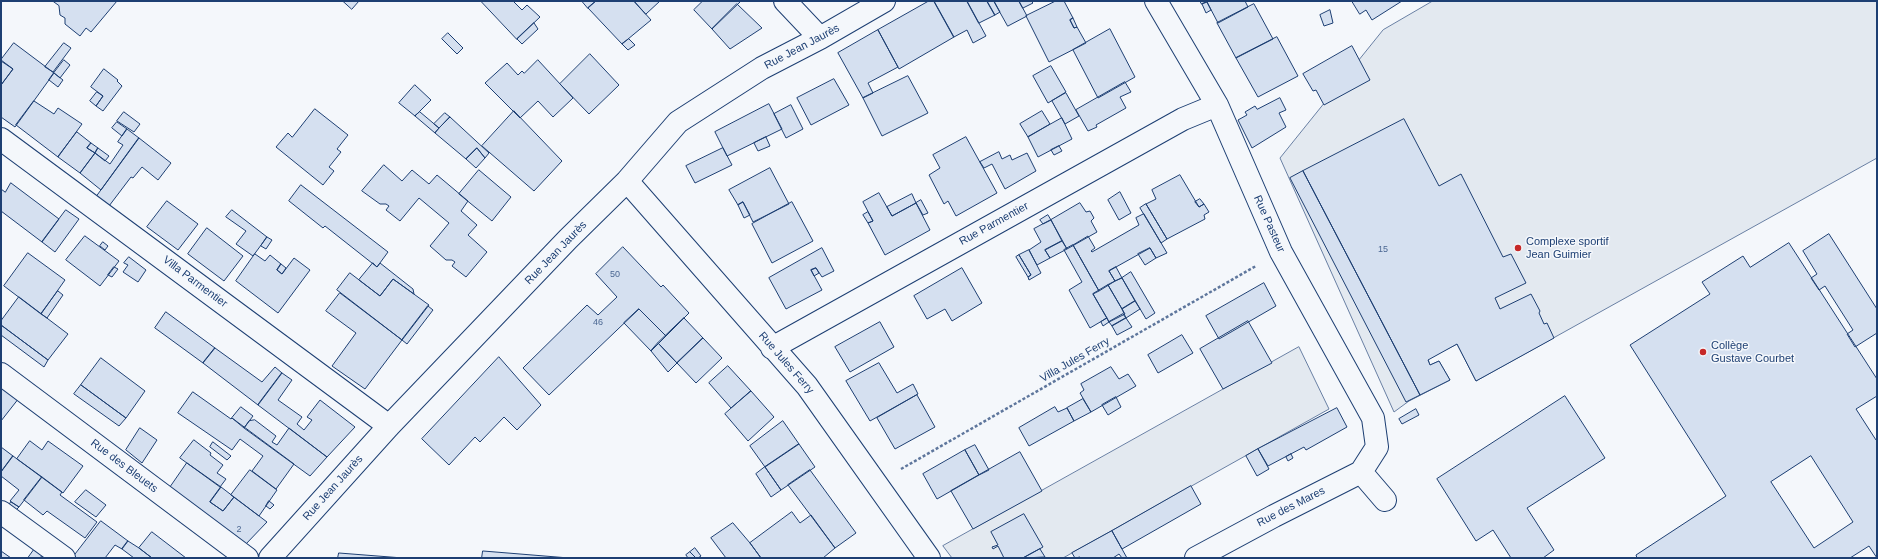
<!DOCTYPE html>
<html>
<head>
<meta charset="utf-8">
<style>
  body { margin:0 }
  #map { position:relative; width:1878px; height:559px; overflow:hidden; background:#f4f7fb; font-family:Helvetica,sans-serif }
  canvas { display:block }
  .frame { position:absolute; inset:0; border:2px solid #1d3f73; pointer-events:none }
</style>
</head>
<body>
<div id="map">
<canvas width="1878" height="559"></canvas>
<div class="frame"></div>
</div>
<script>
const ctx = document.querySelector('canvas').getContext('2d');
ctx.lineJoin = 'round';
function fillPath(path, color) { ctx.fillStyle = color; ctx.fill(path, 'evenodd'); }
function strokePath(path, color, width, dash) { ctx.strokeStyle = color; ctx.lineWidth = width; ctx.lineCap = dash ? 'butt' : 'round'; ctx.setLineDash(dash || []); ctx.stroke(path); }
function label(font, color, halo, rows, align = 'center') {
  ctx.font = font + ' Helvetica,sans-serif'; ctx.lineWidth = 3; ctx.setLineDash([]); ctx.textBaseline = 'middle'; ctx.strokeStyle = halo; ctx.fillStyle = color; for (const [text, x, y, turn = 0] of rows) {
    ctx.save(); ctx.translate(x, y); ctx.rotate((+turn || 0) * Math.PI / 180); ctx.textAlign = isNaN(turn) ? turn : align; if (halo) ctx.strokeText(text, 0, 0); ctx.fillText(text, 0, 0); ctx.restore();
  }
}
const green = new Path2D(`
  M1433,1h444v157l-401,223 -19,-37 -29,15 2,6 9,-4 11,19 -41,21 -15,11 -114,-254 103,-128z
  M1299,347l30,62 -266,149h-111l-9,-12z`);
const building = new Path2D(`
  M53,1h64l-26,31 -5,-4 -6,8 -15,-12v-6l-5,-3 -1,-9z
  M343,1h16l-7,8z
  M481,1h32l9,9 5,-5 13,12 -23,22z
  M582,1h14l-8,7z
  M596,1h38l17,19 -29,24 -34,-36z
  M634,1h26l-14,13z
  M703,1h38l-29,28 -18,-19z
  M929,1h5l20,36 -55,32 -21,-39z
  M934,1h33l19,35 -13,7 -6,-13 -13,7z
  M967,1h20l8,14 -16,8z
  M987,1h7l6,11 -5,3z
  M994,1h25l8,15 -19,10z
  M1019,1h12l2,2 -10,5z
  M1056,1h8l9,17 -3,2 4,8 3,-1 9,16 -37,19 -23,-46z
  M1200,1h45l3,6 -30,16 -11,-21 -5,2z
  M1352,1h50l-30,19 -6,-10 -6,4z
  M1207,2l4,8 -5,3 -4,-9z
  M737,4l25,24 -32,21 -18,-20z
  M1254,4l19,35 -37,19 -19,-35z
  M1330,10l3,13 -9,3 -4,-11z
  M1073,18l4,9 -3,1 -4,-8z
  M534,23l4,6 -16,15 -5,-5z
  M1110,29l25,48 -37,21 -25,-48z
  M878,30l20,37 -30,16 5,10 -10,5 -25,-45z
  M448,33l15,15 -6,6 -15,-15z
  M1277,37l21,39 -40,21 -22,-39z
  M629,39l6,6 -7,5 -6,-6z
  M14,43l40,30 -39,54 -14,-10v-32l12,-16 -12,-9z
  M64,43l7,5 -18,24 -8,-5z
  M1352,46l18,34 -46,25 -8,-15 -3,1 -10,-17z
  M590,54l29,31 -30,29 -29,-30z
  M64,60l6,5 -10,13 -6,-5z
  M538,60l35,38 -20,19 -15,-16 -18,17 -35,-35 22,-20 11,12 4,-4 2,2z
  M1,61l12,8 -12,16z
  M1051,66l15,26 -18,11 -15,-27z
  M104,69l14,11 -1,1 5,5 -19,25 -7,-5 7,-10 -12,-9z
  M54,73l9,7 -5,7 -9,-7z
  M908,76l20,37 -46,23 -19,-38z
  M834,79l15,26 -38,20 -14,-27z
  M1125,82l6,10 -11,5 6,11 -30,17 1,2 -9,4 -12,-21z
  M415,85l16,15 -16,16 -16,-13z
  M97,92l6,4 -7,10 -6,-5z
  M1066,93l13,23 -14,8 -13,-23z
  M1280,98l6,12 -7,3 7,14 -34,21 -14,-28 9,-5 -2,-3 10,-6 2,3z
  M34,101l20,13 4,-6 24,16 -24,33 -42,-32z
  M769,104l13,25 -55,27 -12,-24z
  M791,105l12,24 -17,9 -12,-24z
  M315,109l33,26 -11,14 4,3 -12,15 5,4 -11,14 -47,-38 12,-14 4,4z
  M514,111l48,50 -28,30 -52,-45z
  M1042,111l8,13 -22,13 -8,-13z
  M124,112l16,12 -6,8 -17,-11z
  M420,112l19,16 -4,5 -20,-17z
  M445,113l5,4 -11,11 -5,-4z
  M450,117l39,36 -4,5 -8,-10 -11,11 -31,-26z
  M1062,118l10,21 -34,18 -10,-20z
  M1404,119l35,67 22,-12 42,83 8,-3 15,29 -31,15 5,11 31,-15 9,17 -1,2 5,11 3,-1 7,15 -78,43 -19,-37 -29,16 2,5 9,-4 11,19 -30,15 -117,-224z
  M117,122l10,7 -5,7 -10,-8z
  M127,129l12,9 -38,52 -21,-17 15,-20 15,11 13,-19 -5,-3z
  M77,132l14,11 -4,5 8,5 -15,20 -22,-16z
  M766,137l4,9 -12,5 -4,-8z
  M966,137l31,56 -41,23 -8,-15 -4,3 -15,-29 11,-7 -7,-13z
  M139,138l32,25 -13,17 -16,-13 -9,11 -2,-1 -22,29 -12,-10z
  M91,143l7,5 -3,5 -8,-5z
  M1059,146l3,5 -8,4 -3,-5z
  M98,148l11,8 -4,5 -10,-8z
  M477,148l8,10 -9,10 -10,-9z
  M723,148l9,17 -37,18 -9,-17z
  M999,152l3,7 8,-4 2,5 15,-7 9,18 -31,18 -13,-25 -8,4 -4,-6z
  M384,165l18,16 10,-11 17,14 8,-9 31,26 -7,10 16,14 -9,10 19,17 -21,25 -14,-11 3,-4 -3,-2h-6l-16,-14 19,-23 -30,-25 -19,23 -14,-11 3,-4 -3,-2h-6l-18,-13z
  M770,168l19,36 -36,18 -10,-20 -5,3 -9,-15z
  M479,170l32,27 -19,24 -33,-27z
  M1303,171l117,224 -14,7 -116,-224z
  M1180,175l19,32 5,-3 5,8 -5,3 1,4 -38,20 -21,-35 10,-5 -4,-9z
  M11,183l48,36 -17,23 -41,-31v-22l4,3z
  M301,185l87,67 -11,15 -52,-41 -2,2 -34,-27z
  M1120,192l11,21 -12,7 -11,-20z
  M879,193l13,23 24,-13 14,27 -45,25 -17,-32 5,-2 -10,-19z
  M912,194l4,9 -24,13 -5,-9z
  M1200,199l4,5 -5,3 -4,-5z
  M921,200l7,13 -5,2 -7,-12z
  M167,201l31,23 -20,26 -31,-23z
  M743,202l7,13 -6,3 -6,-13z
  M792,202l21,39 -41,22 -20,-39z
  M1080,203l6,9 4,-1 4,7 -3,3 6,11 -30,17 -16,-29z
  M1146,204l21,35 -6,4 -21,-35z
  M66,210l13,9 -24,33 -13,-10z
  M232,210l35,27 -14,19 -17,-12 10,-13 -20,-14z
  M868,212l5,9 -5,2 -5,-8z
  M1144,214l23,39 -11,5 -6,-10 -34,19 -7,4 6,10 -16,10 -26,-46 15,-9 7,12 -4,3 1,1 47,-27 -3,-7z
  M1048,215l3,5 -8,4 -3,-4z
  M1051,220l11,21 -17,9 5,8 -13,7 -8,-15 12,-8 -7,-13z
  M207,228l36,28 -19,25 -36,-27z
  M1829,234l48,75v24l-22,14 -8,-13 6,-4 -28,-44 -6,4 -8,-12 6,-4 -14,-23z
  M85,236l34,25 -19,25 -34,-26z
  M267,237l5,3 -6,9 -5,-3z
  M1062,241l5,8 -17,9 -5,-8z
  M103,242l5,4 -3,4 -5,-4z
  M1789,243l88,136v17l-21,13 20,31 1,-1v119l-8,-12 -19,12h-213l-1,-3 90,-59 -96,-151 80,-51 -8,-12 41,-26 7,11zM1811,456l42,66 -39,26 -43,-66z
  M1073,245l26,46 -6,3 14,24 -17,10 -21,-38 13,-8 -18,-32z
  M623,247l38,40 2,-2 26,28 -23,23 -27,-27 -90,86 -26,-27 64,-63 11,10 19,-18 -21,-23z
  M822,248l12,23 -12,6 -6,-9 -5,2 11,20 -36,19 -17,-31z
  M1150,248l6,10 -11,7 -7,-11z
  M1029,250l12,23 -12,7 -1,-3 3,-2 -12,-20z
  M28,253l37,27 -24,34 -37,-28z
  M255,254l10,7 5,-6 11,9 -4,6 5,4 12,-16 16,12 -32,43 -42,-32z
  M1019,255l12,20 -3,2 -12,-20z
  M129,257l17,13 -8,12 -15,-10 5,-7 -4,-2z
  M373,263l4,4 3,-4 33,26 1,5 -21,-15 -13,17 -21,-16z
  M281,264l5,4 -4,6 -5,-4z
  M114,267l4,2 -6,8 -4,-2z
  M1116,267l6,11 -7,3 -6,-10z
  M816,268l3,5 -5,3 -3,-6z
  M962,268l20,35 -30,18 -7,-12 -18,10 -13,-23z
  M1131,272l24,41 -9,6 -24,-41z
  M350,273l30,23 13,-17 36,26 -27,35 -65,-50z
  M1122,278l13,23 -13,8 -14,-24z
  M1264,283l12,23 -57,33 -13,-23z
  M1108,285l17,29 -16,8 -16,-28z
  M58,291l5,4 -16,23 -6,-4z
  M340,293l62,47 -37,49 -33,-23 24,-33 -30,-22z
  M19,297l49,37 -20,26 -47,-35v-4z
  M1135,301l5,8 -14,9 -4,-9z
  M428,306l5,4 -26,34 -5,-4z
  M639,309l27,27 -15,15 -27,-28z
  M166,312l49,36 -12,15 -48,-35z
  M1123,314l3,4 -14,8 -3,-4z
  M684,318l19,20 -26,25 -19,-20z
  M1107,318l2,4 -6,4 -2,-4z
  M1126,318l6,9 -15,8 -5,-9z
  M1248,321l24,42 -49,26 -23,-40z
  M880,322l14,25 -44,25 -15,-25z
  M1,325l47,35 -4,7 -43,-32z
  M1182,335l11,18 -35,20 -10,-18z
  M703,338l19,20 -26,25 -19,-20z
  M658,343l19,20 -9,9 -17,-21z
  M215,348l47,34 13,-15 7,6 -24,32 -55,-42z
  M499,357l42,48 -24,25 -13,-13 -24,25 -5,-5 -26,28 -27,-26z
  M101,358l44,33 -19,27 -45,-33z
  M879,363l18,30 16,-9 5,10 -48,27 -24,-40z
  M728,366l23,25 -20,17 -22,-25z
  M1111,367l8,12 9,-5 8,12 -45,26 -11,-19 4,-3 -3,-6z
  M282,373l10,7 -14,20 24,17 -5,7 7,6 8,-10 -5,-3 13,-17 35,27 -28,30 -69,-52z
  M1,385l18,13 -18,23z
  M81,385l45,33 -7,8 -45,-32z
  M751,391l23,26 -26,24 -23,-27z
  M193,392l38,27 1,-1 62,46 -18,25 -24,-18 11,-15 -23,-17 -8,11 -54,-37z
  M917,395l18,32 -40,22 -18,-31z
  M1565,396l40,62 -78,50 27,42 -11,8h-32l-18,-28 -17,11 -39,-62z
  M1116,397l5,10 -13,8 -6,-10z
  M1083,399l8,13 -17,9 -7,-13z
  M241,407l12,9 -9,12 -12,-10z
  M1055,407l3,5 9,-4 7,13 -45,25 -10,-18z
  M1337,408l10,19 -41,23 -2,-3 -36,19 -10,-17z
  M1416,409l3,6 -17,9 -3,-5z
  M255,420l21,16 -4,6 5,3 12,-17 38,29 -17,19 -66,-48 5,-7z
  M783,421l16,23 -34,23 -15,-21z
  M140,428l17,12 -15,23 -16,-13z
  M194,440l17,13 -1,2 13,10 -6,8 9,6 -6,8 -40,-29z
  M30,441l12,9 6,-9 35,25 -20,27 -46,-34z
  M213,442l18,14 -4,4 -17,-13z
  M799,444l16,23 -34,23 -16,-23z
  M975,445l14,25 -10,5 -14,-25z
  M1,447l12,9 -12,16z
  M1258,449l11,20 -12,7 -11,-20z
  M965,450l14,25 -42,24 -14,-25z
  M1020,452l22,39 -69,38 -22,-38z
  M1291,454l2,4 -5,3 -2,-4z
  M13,456l29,21 -23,30 -9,-6 9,-11 -18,-14v-4z
  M187,463l34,24 -11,15 13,9 11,-14 33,25 -22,23 -76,-56z
  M765,467l16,23 -10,7 -15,-23z
  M250,470l27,20 -18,26 -28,-21z
  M810,470l46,63 -21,15 -47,-63z
  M42,477l20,15 -2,3 37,27 -12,16 -38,-27 -4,4 -19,-15z
  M1191,486l10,18 -79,45 -10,-18z
  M221,487l13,10 -11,14 -13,-9z
  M86,490l20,15 -10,12 -21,-15z
  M269,501l5,4 -4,4 -4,-3z
  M11,502l8,5 -5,5 -6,-5z
  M792,512l8,11 11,-8 24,33 -12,10h-62l-11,-15z
  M1024,514l19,33 -20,11h-19l-6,-12 -5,3 -1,-2 6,-2 -7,-13z
  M101,521l27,20 -6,8 -7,-4 -10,13h-28l-3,-2z
  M733,523l17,20 11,15h-35l-15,-20z
  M1112,531l15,27h-5l-3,-4 -6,4h-32l-1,-1 -5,1 -3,-5z
  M152,532l34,26h-34l-13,-10z
  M128,541l11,7 13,10h-18l-12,-9z
  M36,547l8,6 -4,5h-12z
  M695,548l6,8 -3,2h-2l-6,-6z
  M1040,549l5,8 -22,1z
  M1,551l10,7h-10z
  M483,551l86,7h-87z
  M690,552l6,6h-8l-2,-3z
  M339,553l64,5h-65z`);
const path = new Path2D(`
  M901,469l355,-203`);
const minor = new Path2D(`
  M785,1l35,37
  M1156,1l61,104 64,147 92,166 4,29 -16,25 -87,44 -78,42
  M1,139l388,287
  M627,181l180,205 122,172
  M772,348l411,-229 34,-14
  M1,374l246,184
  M1361,472l24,28
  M1,512l63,46
  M270,558l119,-132 179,-187 59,-58 51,-59 84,-54 58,-30 64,-37`);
const markers = [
  [1518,248,4,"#c62828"],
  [1703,352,4,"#c62828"]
];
const numberNames = [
  ["15",1383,250],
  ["50",615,275],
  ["46",598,323],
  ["2",239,530]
];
const streetNames = [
  ["Rue Jean Jaurès",802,47,-28],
  ["Rue Parmentier",994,224,-29],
  ["Rue Pasteur",1269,224,66],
  ["Rue Jean Jaurès",556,253,-46],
  ["Villa Parmentier",195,282,37],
  ["Villa Jules Ferry",1075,360,-30],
  ["Rue Jules Ferry",786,363,49],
  ["Rue des Bleuets",124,466,37],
  ["Rue Jean Jaurès",333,488,-48],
  ["Rue des Mares",1291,507,-27]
];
const poiNames = [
  ["Complexe sportif",1526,242],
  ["Jean Guimier",1526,255],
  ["Collège",1711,346],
  ["Gustave Courbet",1711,359]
];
fillPath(green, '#e3e9f0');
strokePath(green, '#687fa3', 1);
fillPath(building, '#d5e0f0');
strokePath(building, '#1d3f73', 1);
strokePath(minor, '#1d3f73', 24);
strokePath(path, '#5e769c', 2.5, [3, 2]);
strokePath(minor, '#f4f7fb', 22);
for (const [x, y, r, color] of markers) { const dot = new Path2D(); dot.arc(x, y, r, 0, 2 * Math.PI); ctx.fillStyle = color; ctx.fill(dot); strokePath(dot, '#f4f7fb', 1.5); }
label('9px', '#4b6792', null, numberNames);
label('11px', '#1d3f73', '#f4f7fb', streetNames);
label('11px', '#1d3f73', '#f4f7fb', poiNames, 'left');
</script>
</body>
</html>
